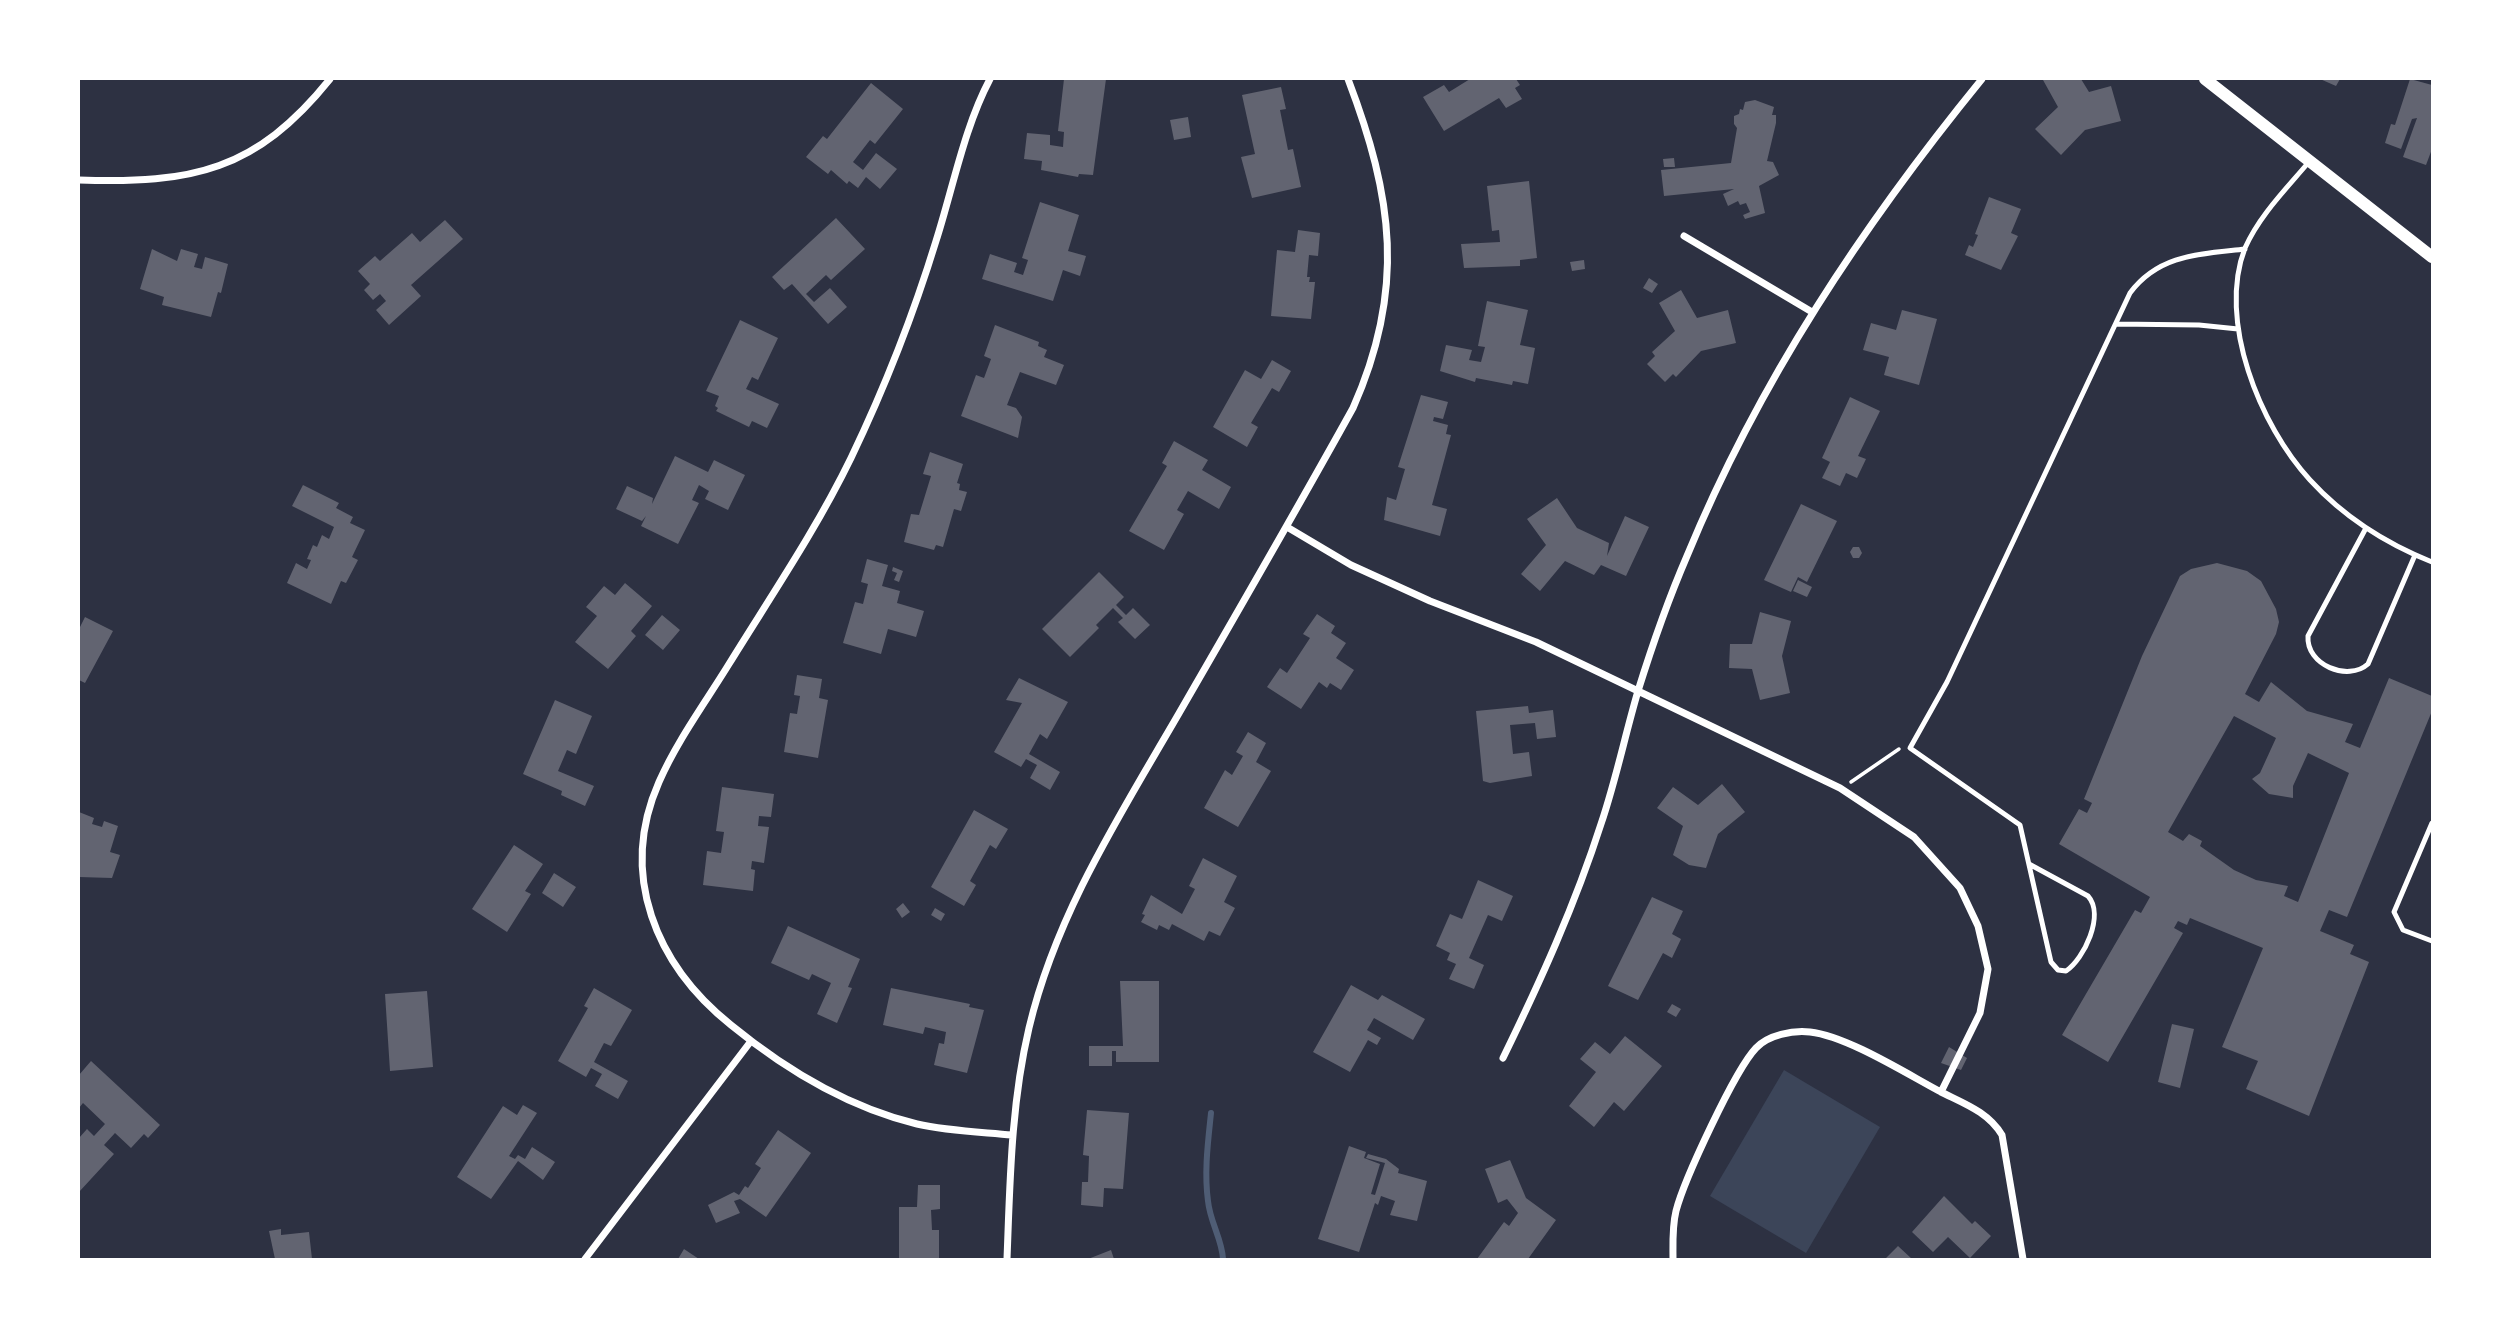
<!DOCTYPE html>
<html>
<head>
<meta charset="utf-8">
<style>
  body { margin:0 }
  #map { position:relative; width:2511px; height:1338px; overflow:hidden; background:#2d3142; font-family:Literata,serif }
  canvas { display:block }
  .frame { position:absolute; inset:0; border:80px solid #fff; pointer-events:none }
</style>
</head>
<body>
<div id="map">
<canvas width="2511" height="1338"></canvas>
<div class="frame"></div>
</div>
<script>
const ctx = document.querySelector('canvas').getContext('2d');
ctx.lineJoin = 'round';
function fillPath(path, color) { ctx.fillStyle = color; ctx.fill(path, 'evenodd'); }
function strokePath(path, color, width, dash) { ctx.strokeStyle = color; ctx.lineWidth = width; ctx.lineCap = dash ? 'butt' : 'round'; ctx.setLineDash(dash || []); ctx.stroke(path); }
const green = new Path2D(`
  M1784,1070l96,57 -74,126 -96,-57z`);
const stream = new Path2D(`
  M1211,1113c-3,29 -7,59 -3,88 2,21 14,38 15,58`);
const building = new Path2D(`
  M1064,79h42l-13,96 -14,-1 -1,3 -37,-7 1,-9 -18,-2 3,-26 23,2v10l13,2 1,-15 -6,-1z
  M1470,79h46l4,6 -5,3 7,11 -16,9 -7,-10 -55,33 -21,-34 21,-12 5,7z
  M2045,79h36l8,13 22,-6 10,35 -36,9 -24,25 -26,-26 23,-22 -15,-27z
  M2320,79h20l-4,7z
  M2410,79l22,6v64l-6,16 -23,-8 14,-39 -5,1 -11,30 -16,-6 6,-19 4,1z
  M871,83l32,26 -28,35 -5,-4 -17,22 10,8 13,-17 21,16 -17,20 -14,-12 -8,11 -9,-7 -2,3 -16,-14 -3,4 -22,-17 17,-21 4,3z
  M1281,87l5,22 -6,1 8,40 5,-1 8,38 -49,11 -11,-41 14,-3 -13,-59z
  M1755,100l19,7 -2,8h4v8l-9,38 6,1 6,13 -20,11 6,27 -20,6 -2,-4 7,-3 -4,-9 -6,2 -2,-4 -10,5 -5,-12 11,-5 -70,7 -3,-26 70,-7 6,-35 -3,-4v-8l5,-2 1,-5 3,1 2,-8z
  M1188,117l3,20 -17,3 -4,-20z
  M1674,158l1,9h-11l-1,-8z
  M1529,181l8,77 -17,2v6l-56,2 -3,-24 39,-2 -1,-12 -7,1 -5,-45z
  M1989,197l32,12 -10,24 7,3 -17,34 -36,-15 4,-10 4,2 5,-12 -3,-1z
  M1040,202l39,13 -11,36 18,5 -6,20 -17,-6 -10,31 -71,-22 8,-25 27,9 -3,9 9,3 5,-15 -6,-2z
  M836,218l29,31 -34,31 -5,-5 -20,19 8,8 16,-14 17,19 -19,17 -36,-40 -8,6 -12,-13z
  M445,220l18,19 -52,46 10,11 -32,29 -13,-15 10,-9 -6,-7 -7,6 -9,-10 6,-6 -12,-13 17,-15 5,5 32,-28 8,9z
  M1298,230l22,3 -2,23 -9,-1 -2,22h3l-1,5h6l-4,37 -40,-3 6,-66 18,2z
  M152,249l25,12 4,-12 17,5 -4,13 8,2 3,-12 23,7 -7,29 -3,-1 -7,25 -49,-12 2,-8 -24,-8z
  M1584,260l1,9 -13,2 -2,-9z
  M1649,278l9,6 -6,9 -9,-5z
  M1681,290l16,28 31,-8 8,33 -35,8 -25,26 -3,-3 -8,8 -18,-18 8,-8 -3,-4 23,-21 -16,-28z
  M1487,301l41,9 -8,35 15,3 -7,36 -15,-3 -1,4 -36,-7 -1,4 -35,-11 6,-26 26,5 -3,10 12,2 4,-15 -7,-1z
  M1902,310l35,9 -18,66 -35,-10 5,-18 -26,-7 8,-27 25,7z
  M740,320l38,18 -20,42 -6,-3 -6,12 33,15 -12,24 -15,-7 -3,6 -33,-16 2,-3 -3,-2 4,-10 -13,-5z
  M995,325l44,17 -1,4 9,4 -3,7 20,8 -8,20 -36,-13 -13,33 9,3 6,9 -4,21 -57,-22 15,-41 8,3 7,-19 -7,-3z
  M1272,360l19,11 -12,21 -7,-4 -21,35 7,4 -11,20 -34,-20 32,-57 16,9z
  M1421,395l27,7 -5,17 -9,-2 -1,4 15,4 -2,9 5,1 -19,70 15,4 -7,27 -56,-16 3,-23 9,3 9,-31 -7,-2z
  M1850,397l30,14 -22,45 8,3 -9,19 -11,-5 -6,13 -18,-8 8,-16 -8,-4z
  M1174,441l34,19 -6,10 29,17 -12,22 -31,-18 -11,19 7,4 -20,36 -35,-19 38,-65 -5,-3z
  M930,452l33,12 -6,19 3,1 -1,6 8,2 -6,19 -7,-2 -11,38 -7,-2 -2,5 -30,-8 7,-28 8,1 12,-39 -8,-2z
  M675,456l33,16 6,-12 31,15 -17,35 -23,-11 4,-8 -10,-6 -7,15 7,3 -21,41 -37,-18 5,-10 -4,5 -26,-12 11,-23 26,12 -1,6z
  M303,485l36,18 -3,5 17,9 -3,6 15,7 -13,27 6,3 -12,23 -5,-2 -10,23 -44,-21 9,-20 11,6 4,-9 -4,-1 6,-14 4,2 5,-12 7,4 5,-12 -42,-21z
  M1557,498l20,30 32,15 -2,13 18,-40 24,11 -23,49 -25,-11 -7,10 -29,-14 -25,30 -19,-17 25,-29 -19,-26z
  M1801,504l36,17 -30,61 -9,-5 -7,15 -27,-12z
  M1853,547h6l3,6 -3,5h-6l-3,-6z
  M867,559l21,6 -6,21 18,5 -3,12 27,8 -8,26 -28,-8 -7,25 -38,-11 12,-41 8,2 5,-20 -7,-2z
  M2217,563l30,8 14,10 15,28 3,13 -3,12 -31,60 14,8 12,-20 36,29 46,13 -8,18 15,6 29,-70 43,18v15l-85,206 -18,-7 -9,21 34,14 -4,9 19,8 -60,154 -63,-27 12,-28 -36,-14 41,-99 -73,-30 -3,7 -9,-4 -4,7 9,5 -75,129 -46,-27 73,-125 6,3 9,-16 -91,-53 20,-35 8,4 5,-10 -8,-4 58,-143 38,-80 11,-7zM2234,716l42,22 -16,35 -8,6 17,15 24,4v-12l15,-33 41,20 -51,129 -14,-6 4,-10 -32,-6 -22,-10 -34,-24 2,-5 -13,-7 -6,7 -15,-9z
  M893,567l10,4 -4,11 -5,-2 3,-7 -5,-2z
  M1099,572l25,25 -8,8 10,10 7,-7 17,17 -15,14 -17,-17 5,-4 -10,-10 -17,17 3,3 -29,29 -28,-28z
  M1798,580l14,7 -5,10 -14,-6z
  M625,583l27,23 -21,25 5,5 -28,33 -33,-27 22,-26 -11,-9 18,-21 11,9z
  M1760,612l31,9 -9,35 8,37 -30,7 -8,-31 -23,-1 1,-24h22z
  M1317,614l18,12 -4,7 15,10 -10,15 18,12 -13,20 -11,-7 -3,5 -8,-6 -18,27 -34,-22 13,-19 7,5 23,-35 -7,-4z
  M662,615l18,15 -17,20 -18,-15z
  M85,617l28,14 -28,52 -6,-3v-51z
  M797,675l25,4 -3,19 9,2 -10,58 -34,-6 6,-39 7,1 3,-18 -6,-1z
  M1019,678l49,24 -21,37 -7,-5 -11,20 31,18 -10,18 -20,-12 7,-13 -11,-6 -5,8 -27,-15 28,-49 -16,-3z
  M555,700l37,16 -16,38 -9,-4 -9,21 36,15 -9,20 -24,-11 1,-4 -39,-17z
  M1528,706l1,7 24,-3 3,27 -19,2 -2,-16 -25,2 3,29 16,-2 3,24 -42,7 -7,-2 -7,-70z
  M1248,732l18,11 -10,19 15,9 -33,56 -34,-19 21,-38 7,5 11,-19 -7,-4z
  M1722,784l23,28 -27,22 -12,34 -17,-3 -16,-10 10,-29 -26,-18 16,-21 25,18z
  M722,787l52,7 -3,23 -12,-1 -1,10 11,1 -5,36 -12,-2 -1,8 4,1 -2,21 -50,-6 4,-34 14,2 3,-21 -8,-1z
  M974,810l34,19 -12,20 -6,-4 -20,36 6,4 -12,21 -33,-19z
  M79,812l15,6 -2,6 10,3 2,-6 14,5 -8,26 10,3 -8,23 -33,-1z
  M514,845l29,19 -18,27 6,3 -24,38 -35,-23z
  M1203,858l34,18 -13,26 11,6 -15,28 -11,-5 -5,10 -32,-17 -3,6 -10,-5 -2,5 -16,-8 4,-7 -3,-1 9,-19 31,19 13,-25 -6,-3z
  M554,873l22,14 -13,20 -21,-14z
  M1478,880l35,16 -11,25 -14,-6 -19,43 15,7 -10,24 -25,-10 7,-15 -9,-4 3,-7 -14,-7 14,-32 12,5z
  M1652,897l31,14 -11,23 9,5 -9,19 -9,-5 -25,47 -30,-14z
  M903,903l7,9 -8,6 -6,-9z
  M935,908l10,6 -4,7 -10,-6z
  M788,926l72,33 -12,28 4,1 -15,35 -20,-9 14,-31 -19,-9 -3,6 -38,-17z
  M1120,981h39v81h-43v-11h-4v15h-23v-20h34z
  M1351,985l27,15 4,-5 43,24 -12,21 -39,-22 -7,12 14,8 -4,7 -9,-5 -18,32 -37,-20z
  M594,988l38,22 -21,36 -7,-3 -10,19 34,19 -10,18 -23,-13 7,-12 -11,-6 -5,9 -28,-16 30,-53 -4,-2z
  M891,988l79,16 -1,3 15,3 -17,63 -33,-8 5,-22 5,1 2,-12 -21,-5 -2,7 -40,-9z
  M427,991l6,76 -43,4 -5,-77z
  M1672,1004l9,5 -5,8 -9,-5z
  M2172,1024l22,5 -14,59 -22,-6z
  M1625,1036l37,30 -38,45 -10,-9 -20,25 -25,-21 27,-34 -16,-13 15,-17 15,12z
  M1949,1047l18,11 -6,12 -20,-7z
  M91,1061l69,64 -12,13 -4,-4 -13,14 -16,-15 -11,12 10,9 -35,38v-54l8,-9 7,7 11,-12 -22,-21 -4,5v-33z
  M523,1105l14,8 -28,43 6,3 3,-4 7,4 7,-12 23,15 -12,18 -25,-19 -27,38 -34,-22 46,-71 14,9z
  M1087,1110l42,3 -6,76 -19,-1 -1,19 -22,-2 1,-23h6l1,-26 -6,-1z
  M778,1130l33,23 -45,64 -26,-18 -6,2 6,12 -24,10 -8,-18 26,-13 5,3 6,-9 3,2 13,-20 -6,-4z
  M1349,1146l17,6 -2,6 16,6 -9,30 4,1 10,-32 -19,-5 2,-4 18,5 13,10 -1,4 29,8 -10,40 -27,-6 5,-14 -14,-5 -3,9 -3,-2 -16,49 -41,-13z
  M1510,1160l16,38 30,22 -28,39h-51l27,-37 5,4 9,-13 -11,-14 -9,4 -13,-34z
  M918,1185h22v24l-9,1 1,20h7v29h-40v-52h18z
  M1944,1196l28,28 3,-3 16,15 -21,22 -22,-21 -15,15 -21,-20z
  M281,1229v6l28,-3 3,27h-37l-6,-28z
  M1898,1246l14,13h-27z
  M684,1249l15,10h-21z
  M1111,1250l3,9h-26z`);
const path = new Path2D(`
  M1851,782l48,-33`);
const service = new Path2D(`
  M2308,163c-22,26 -49,53 -63,85 -28,72 15,178 65,232 33,36 77,64 122,82
  M2116,324l83,1 39,4
  M2366,528l-58,108c-2,29 40,46 60,28l47,-109
  M2432,823l-38,89 9,18 29,11
  M2029,864l59,32c17,19 -4,63 -22,75l-8,-1 -7,-8 -31,-137 -110,-77 37,-66 183,-389c29,-39 71,-39 115,-44`);
const minor = new Path2D(`
  M990,79c-26,49 -37,109 -54,162 -23,75 -51,146 -85,217 -35,72 -80,138 -122,206 -24,39 -52,77 -70,118 -41,93 -3,183 72,243 55,45 116,82 186,99 31,7 64,8 95,11
  M79,180c113,4 177,-9 251,-101
  M1684,236l128,76
  M1287,527l64,38 79,36 106,41 304,146 74,49 46,51 18,38 10,43 -8,44 -39,79c24,12 47,20 61,43l21,124
  M1503,1058c37,-76 72,-153 98,-234 15,-44 24,-89 37,-133 14,-45 30,-91 49,-135 72,-175 176,-331 295,-477
  M585,1259l166,-218
  M1007,1259c3,-77 4,-155 22,-231 27,-114 91,-213 149,-313 59,-102 118,-204 175,-307 53,-119 40,-211 -5,-329
  M1673,1259c0,-15 -1,-32 3,-48 8,-31 59,-141 80,-163 12,-13 37,-18 54,-16 37,4 97,42 131,60`);
const tertiary = new Path2D(`
  M2205,79l227,178`);
fillPath(green, '#3c4559');
strokePath(stream, '#4f5d75', 6);
fillPath(building, '#626471');
strokePath(path, '#fff', 3.5);
strokePath(service, '#fff', 5);
strokePath(minor, '#fff', 7);
strokePath(tertiary, '#fff', 12);
</script>
</body>
</html>
